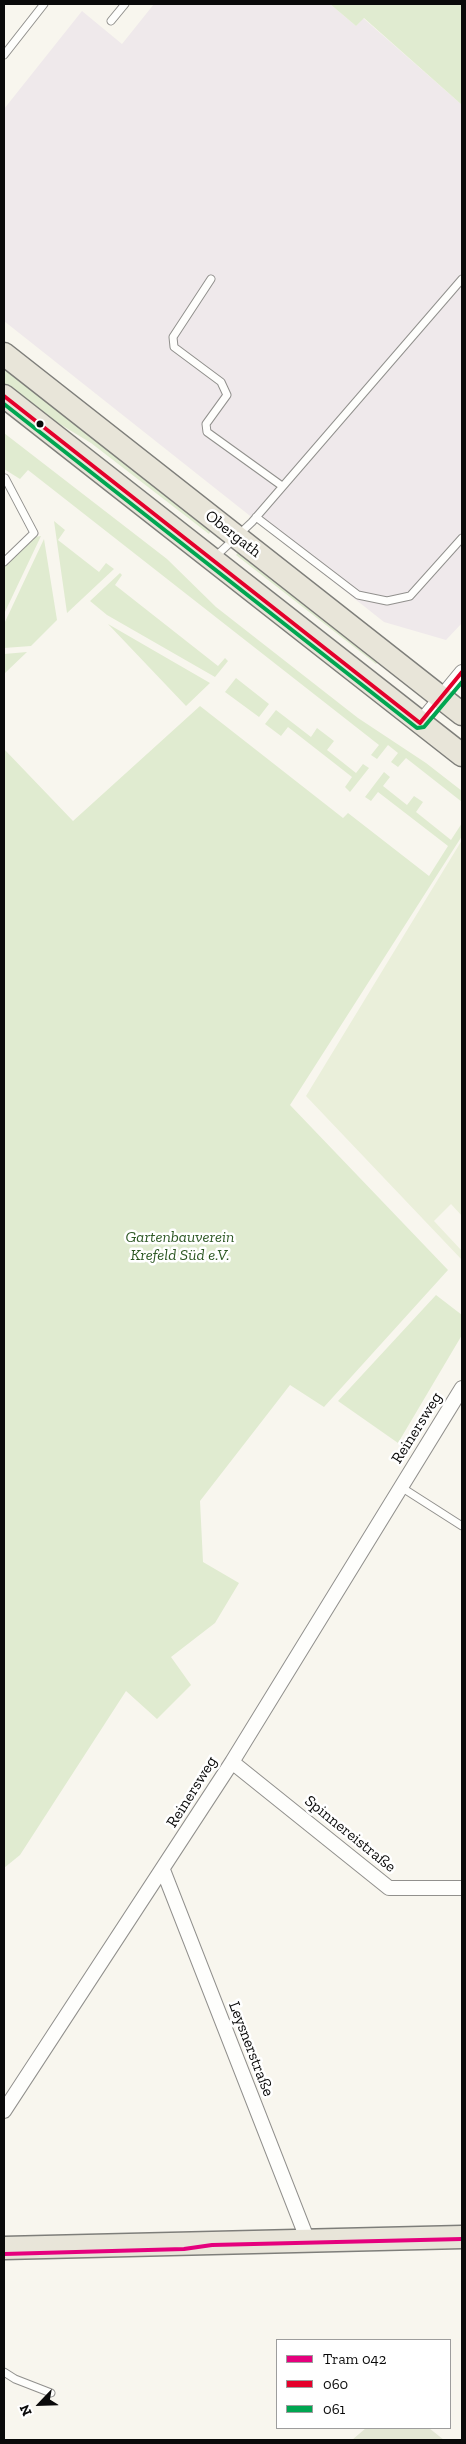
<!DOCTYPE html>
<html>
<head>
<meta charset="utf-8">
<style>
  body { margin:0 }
  #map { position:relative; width:466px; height:2444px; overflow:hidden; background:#f8f6ee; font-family:"Zilla Slab",serif }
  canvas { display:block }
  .frame { position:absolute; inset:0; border:5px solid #0a0a0a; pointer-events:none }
  .legend { position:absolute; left:276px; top:2339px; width:175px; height:90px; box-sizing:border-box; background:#fff; border:1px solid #9d9d9d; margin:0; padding:6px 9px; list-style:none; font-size:15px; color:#0a0a0a }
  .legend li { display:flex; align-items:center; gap:10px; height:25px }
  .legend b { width:25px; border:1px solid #9d9d9d }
  .north { position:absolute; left:15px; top:2379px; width:50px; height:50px; -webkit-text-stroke:4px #fff; paint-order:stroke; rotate:246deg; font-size:14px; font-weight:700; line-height:20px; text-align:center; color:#0a0a0a }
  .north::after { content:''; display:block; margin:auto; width:18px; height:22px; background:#0a0a0a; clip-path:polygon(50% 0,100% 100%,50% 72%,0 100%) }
</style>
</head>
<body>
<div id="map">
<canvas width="466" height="2444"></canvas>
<div class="frame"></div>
<ul class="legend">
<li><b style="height:6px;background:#e5007d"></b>Tram 042</li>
<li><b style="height:6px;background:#e4002b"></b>060</li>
<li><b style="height:6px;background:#00a651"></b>061</li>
</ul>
<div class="north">N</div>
</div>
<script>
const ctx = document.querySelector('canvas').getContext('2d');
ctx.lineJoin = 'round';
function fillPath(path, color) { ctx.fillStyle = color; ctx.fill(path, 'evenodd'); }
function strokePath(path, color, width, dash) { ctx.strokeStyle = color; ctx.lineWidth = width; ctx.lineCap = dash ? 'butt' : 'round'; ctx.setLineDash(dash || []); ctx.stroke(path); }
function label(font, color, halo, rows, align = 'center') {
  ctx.font = font + ' "Zilla Slab",serif'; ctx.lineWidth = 5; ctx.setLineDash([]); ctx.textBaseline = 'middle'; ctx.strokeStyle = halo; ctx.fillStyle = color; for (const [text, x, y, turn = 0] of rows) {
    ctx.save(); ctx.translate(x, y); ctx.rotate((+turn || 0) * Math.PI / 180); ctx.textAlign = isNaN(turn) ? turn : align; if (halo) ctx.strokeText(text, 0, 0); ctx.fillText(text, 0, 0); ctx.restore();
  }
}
const industrial = new Path2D(`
  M154,4h176l26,22 7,-8 99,87v518l-16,17 -62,-18 -380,-301v-212l78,-98 40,33z`);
const green = new Path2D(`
  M330,4h132v101l-98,-87 -8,8z
  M4,365l208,164 -3,5 -118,-91 -51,-31 -36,-29z
  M4,433l163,126 49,48 142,111 68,45 36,28v11l-56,-44 -8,9 -7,-5 7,-9 -10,-8 -11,14 -6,-4 8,-10 -351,-275 -8,9 -16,-10z
  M54,521l11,9 -7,10 41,32 7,-9 8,6 -47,44z
  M41,536l-37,78v-47l31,-30z
  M44,539l13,81 -26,26 -27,2v-24z
  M240,550l140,110 -4,4 -140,-109z
  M120,573l2,2 -7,10 103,81 7,-8 3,3 -13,16 -108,-62 -17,-14z
  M108,624l102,59 -24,23z
  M27,652l-23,22v-20z
  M236,678l33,26 -10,13 -34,-25z
  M200,706l143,112 5,-5 81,63 19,-30 -70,-54 -7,9 -6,-4 19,-25 6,5 -7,9 24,19 7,-9 9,6 -7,10 35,28 11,-17v13l-172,269 158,165 -124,137 -34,-22 -90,116 3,61 36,21 -24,40 -44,34 20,28 -34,34 -31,-28 -106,164 -16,13v-1119l69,72z
  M276,710l35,27 6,-9 17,13 -7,9 29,23 7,-9 6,4 -19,24 -5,-5 7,-10 -64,-50 -7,9 -16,-12z
  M436,1295l26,20v20l-64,108 -60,-42z`);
const cemetery = new Path2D(`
  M366,2428h63l15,12h-92z`);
const pitch = new Path2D(`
  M462,840v376l-11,-12 -17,17 28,30v9l-156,-164z`);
const lane = new Path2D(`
  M111,21l14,-17
  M4,55l40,-51
  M211,279l-38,58 1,10 47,35 6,13 -21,29 1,8 75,54
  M256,517l102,78 29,6 23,-5 52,-58
  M215,557l37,-35 210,-243
  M4,562l30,-29 -29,-55
  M401,1487l61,39
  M4,2372l11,7 36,14`);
const street = new Path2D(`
  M420,723l42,-51
  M232,1762l157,126h73
  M163,1870l145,371
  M4,2111l228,-349 230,-374`);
const primary = new Path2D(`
  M4,354l458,360
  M4,396l458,359
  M4,2248l458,-11`);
const bus1 = new Path2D(`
  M4,396l416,327 42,-51`);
const bus2 = new Path2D(`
  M4,404l413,324 7,-1 38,-45`);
const tram1 = new Path2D(`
  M4,2254l180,-5 28,-4 250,-6`);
const markers = [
  [40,424,4.5,"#0a0a0a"]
];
const streetNames = [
  ["Obergath",233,534,38],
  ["Reinersweg",417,1428,-58],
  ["Reinersweg",192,1792,-58],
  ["Spinnereistraße",350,1834,39],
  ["Leysnerstraße",251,2049,69]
];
const parkNames = [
  ["Gartenbauverein",180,1237],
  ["Krefeld Süd e.V.",180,1255]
];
fillPath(industrial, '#efe9eb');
fillPath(green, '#e0ebd0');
fillPath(cemetery, '#e3e7d4');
fillPath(pitch, '#eaefda');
strokePath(lane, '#91908d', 9);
strokePath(street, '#91908d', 16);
strokePath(primary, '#7e7e7a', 25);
strokePath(lane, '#fefefc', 7);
strokePath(street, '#fefefc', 14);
strokePath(primary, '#e8e5d9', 22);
strokePath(bus1, '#e4002b', 4);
strokePath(bus2, '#00a651', 4);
strokePath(tram1, '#e5007d', 4);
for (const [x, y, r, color] of markers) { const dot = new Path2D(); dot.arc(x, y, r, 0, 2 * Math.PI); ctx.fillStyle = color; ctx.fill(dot); strokePath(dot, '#fff', 2); }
label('16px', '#0a0a0a', '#fff', streetNames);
label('italic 16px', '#2d5824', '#fff', parkNames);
</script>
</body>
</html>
